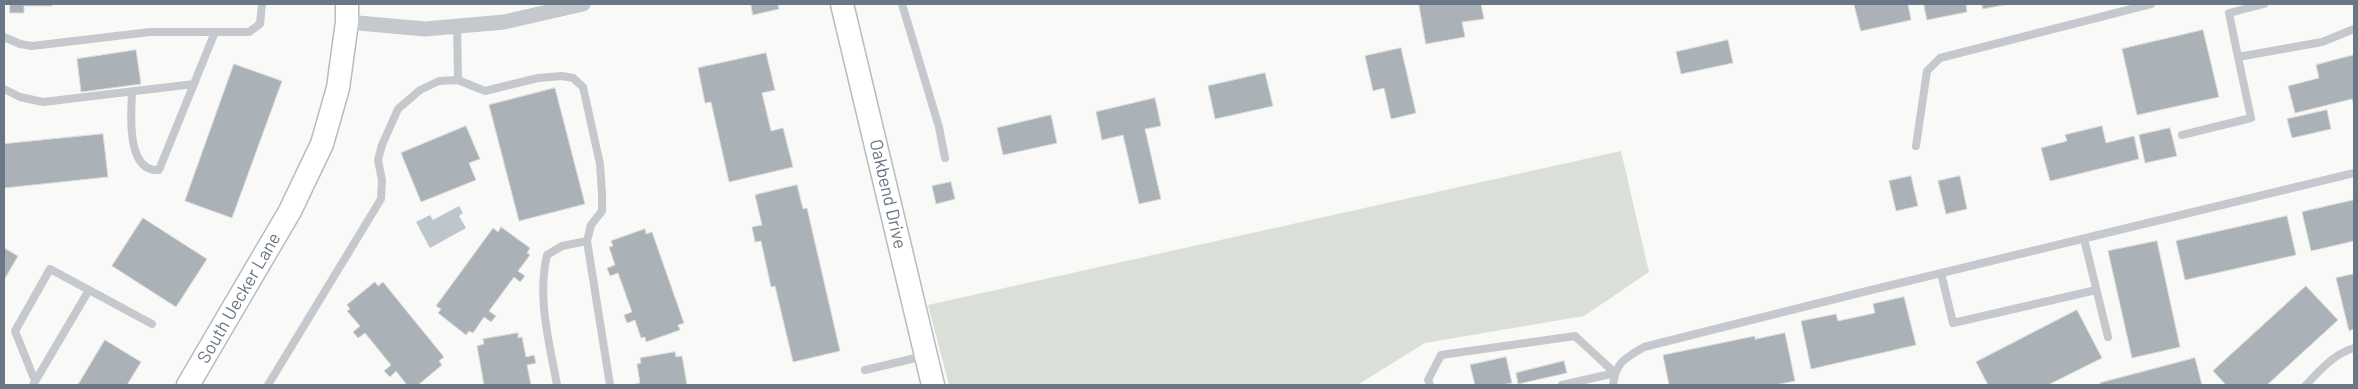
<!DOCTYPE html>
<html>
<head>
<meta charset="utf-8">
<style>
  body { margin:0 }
  #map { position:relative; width:2358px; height:389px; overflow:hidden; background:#f9f9f7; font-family:Barlow,sans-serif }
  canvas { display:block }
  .frame { position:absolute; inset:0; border:5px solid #6a7786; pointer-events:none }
</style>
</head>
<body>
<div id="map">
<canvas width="2358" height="389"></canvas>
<div class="frame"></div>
</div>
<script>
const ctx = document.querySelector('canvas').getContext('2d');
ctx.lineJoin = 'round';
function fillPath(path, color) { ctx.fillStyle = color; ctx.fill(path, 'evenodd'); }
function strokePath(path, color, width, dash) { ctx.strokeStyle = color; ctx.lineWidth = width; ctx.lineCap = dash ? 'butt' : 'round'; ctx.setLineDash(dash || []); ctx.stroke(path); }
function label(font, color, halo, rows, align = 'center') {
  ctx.font = font + ' Barlow,sans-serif'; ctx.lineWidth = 5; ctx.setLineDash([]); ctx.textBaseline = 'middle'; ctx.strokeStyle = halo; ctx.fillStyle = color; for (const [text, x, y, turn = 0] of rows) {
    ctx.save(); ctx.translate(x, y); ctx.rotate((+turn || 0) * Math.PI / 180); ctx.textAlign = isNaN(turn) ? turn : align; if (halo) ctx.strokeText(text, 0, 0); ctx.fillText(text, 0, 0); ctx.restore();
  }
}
const green = new Path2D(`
  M1621,151l28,121 -65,44 -159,27 -68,42h-408l-21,-80z`);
const water = new Path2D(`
  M459,206l4,7 -4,3 7,12 -36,20 -14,-26 14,-7 3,5z`);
const building = new Path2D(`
  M10,4h42v2h-28v7h-14z
  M751,4h27l1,5 -26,6z
  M1419,4h62l3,15 -22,3 3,15 -39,7z
  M1854,4h54l3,16 -50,11z
  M1924,4h42l1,8 -40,8z
  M1982,4h27l-26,5z
  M2203,30l16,67 -82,18 -15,-66z
  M1728,40l5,23 -52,11 -5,-22z
  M1401,48l15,65 -25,6 -7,-31 -11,3 -8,-35z
  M136,50l5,34 -60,8 -4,-33z
  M766,53l9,37 -13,3 9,38 12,-3 10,39 -64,15 -18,-80 -6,1 -7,-35z
  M2354,55v51l-2,-7 -57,14 -7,-27 31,-8 -3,-13z
  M234,64l48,17 -50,137 -47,-17z
  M1265,73l8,33 -58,13 -7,-33z
  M555,88l30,116 -66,17 -30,-116z
  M1155,98l6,28 -16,3 16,70 -22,5 -16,-69 -21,5 -6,-28z
  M2327,110l4,19 -39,9 -5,-19z
  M1051,115l6,28 -54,12 -6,-27z
  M466,126l14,33 -11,4 7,17 -55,22 -20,-49z
  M2102,126l4,17 28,-7 5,23 -89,22 -9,-33 26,-7 -2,-6z
  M2170,128l7,28 -32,7 -6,-28z
  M103,134l5,43 -104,11v-44z
  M1911,176l7,30 -22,5 -7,-30z
  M1960,176l7,33 -21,5 -8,-33z
  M951,182l4,17 -19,5 -4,-18z
  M797,185l6,24 4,-1 33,143 -47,11 -18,-76 -4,1 -10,-46 -6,1 -3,-15 10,-2 -7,-30z
  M2354,200v41l-43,10 -9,-39z
  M2287,216l9,39 -111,25 -9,-39z
  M143,218l64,41 -31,48 -64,-41z
  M501,227l29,21 -3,5 3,2 -12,16 7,5 -5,6 -6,-5 -25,34 7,5 -5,6 -7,-5 -11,16 -4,-2 -3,4 -28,-22 3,-4 -5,-3 57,-78 5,4z
  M645,229l1,5 6,-2 32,91 -6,2 2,5 -34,12 -1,-5 -4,1 -6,-18 -8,3 -3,-8 8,-3 -14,-39 -8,3 -3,-8 8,-3 -6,-18 4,-1 -2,-5z
  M2157,241l23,106 -48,11 -24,-107z
  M4,248l14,8 -14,24z
  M2354,274v55l-5,2 -13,-53z
  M375,282l3,4 5,-4 61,75 -5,4 3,4 -24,20h-11l-11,-14 -6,6 -6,-6 7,-6 -26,-32 -7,5 -5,-6 7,-6 -13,-15 3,-2 -3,-4z
  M2306,286l32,34 -71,65h-41l-13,-14z
  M1904,297l12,48 -105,24 -10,-48 35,-7 2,7 37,-8 -2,-9z
  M2077,310l25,48 -54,27h-60l-12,-23z
  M518,333v5l4,-1 4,20 8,-2 2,8 -9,2 4,20h-47l-7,-39 7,-2 -1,-5z
  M1785,333l10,48 -20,4h-106l-6,-30 92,-19v3z
  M105,340l36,22 -14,23h-49z
  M675,352l1,5 6,-1 5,29h-55l8,-2 -3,-19 4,-1 -1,-5z
  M1506,357l6,26 -11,2h-26l-5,-20z
  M2195,358l7,27h-102v-2z
  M1564,361l3,12 -49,11 -2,-11z`);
const lane = new Path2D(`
  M902,4l37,123 6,31
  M4,37l16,7 12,2 118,-14h99l11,-8 2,-20
  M2238,57l-9,-44 35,-9
  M458,80l27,11 53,-13 24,-2 11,2 10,9 17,77 2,29v18l-11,14 -4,16 23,144
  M4,89l16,8 23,5 151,-18
  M132,92c-1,22 -6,80 27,78l56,-138
  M2182,135l69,-17 -13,-61 84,-15 32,-13
  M1916,146l11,-75 13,-13 211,-54
  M2084,239l24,98
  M1941,273l12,50 143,-33
  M865,370l59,-14
  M35,381l-20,-50 35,-62 39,21
  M33,385l56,-95 63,34
  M268,385l113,-186 1,-19 -4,-20 4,-15 16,-36 22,-19 19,-9 19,-1 -1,-54
  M557,385c-8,-43 -20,-88 -10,-130l15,-9 25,-5
  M1430,385l-2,-5 13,-25 134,-19 40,37
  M1562,385l53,-12
  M1613,385c3,-23 12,-27 31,-38l219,-55 491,-119
  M2306,385c13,-14 29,-32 48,-37`);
const street = new Path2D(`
  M347,22l78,7 79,-7 79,-18`);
const secondary = new Path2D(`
  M842,4l91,381
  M188,385l102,-174 32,-67 16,-56 9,-66v-18`);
const streetNames = [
  ["Oakbend Drive",888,194,77],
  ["South Uecker Lane",239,298,-60]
];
fillPath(green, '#dae0d8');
fillPath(water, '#bdc6cc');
fillPath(building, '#aab1b7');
strokePath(building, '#dbdbd9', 1);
strokePath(secondary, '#b8bcc0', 25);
strokePath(lane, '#c5c8cc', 8);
strokePath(street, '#c5c8cc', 15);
strokePath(secondary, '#fff', 22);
label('18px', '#6a7786', '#fff', streetNames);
</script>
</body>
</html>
